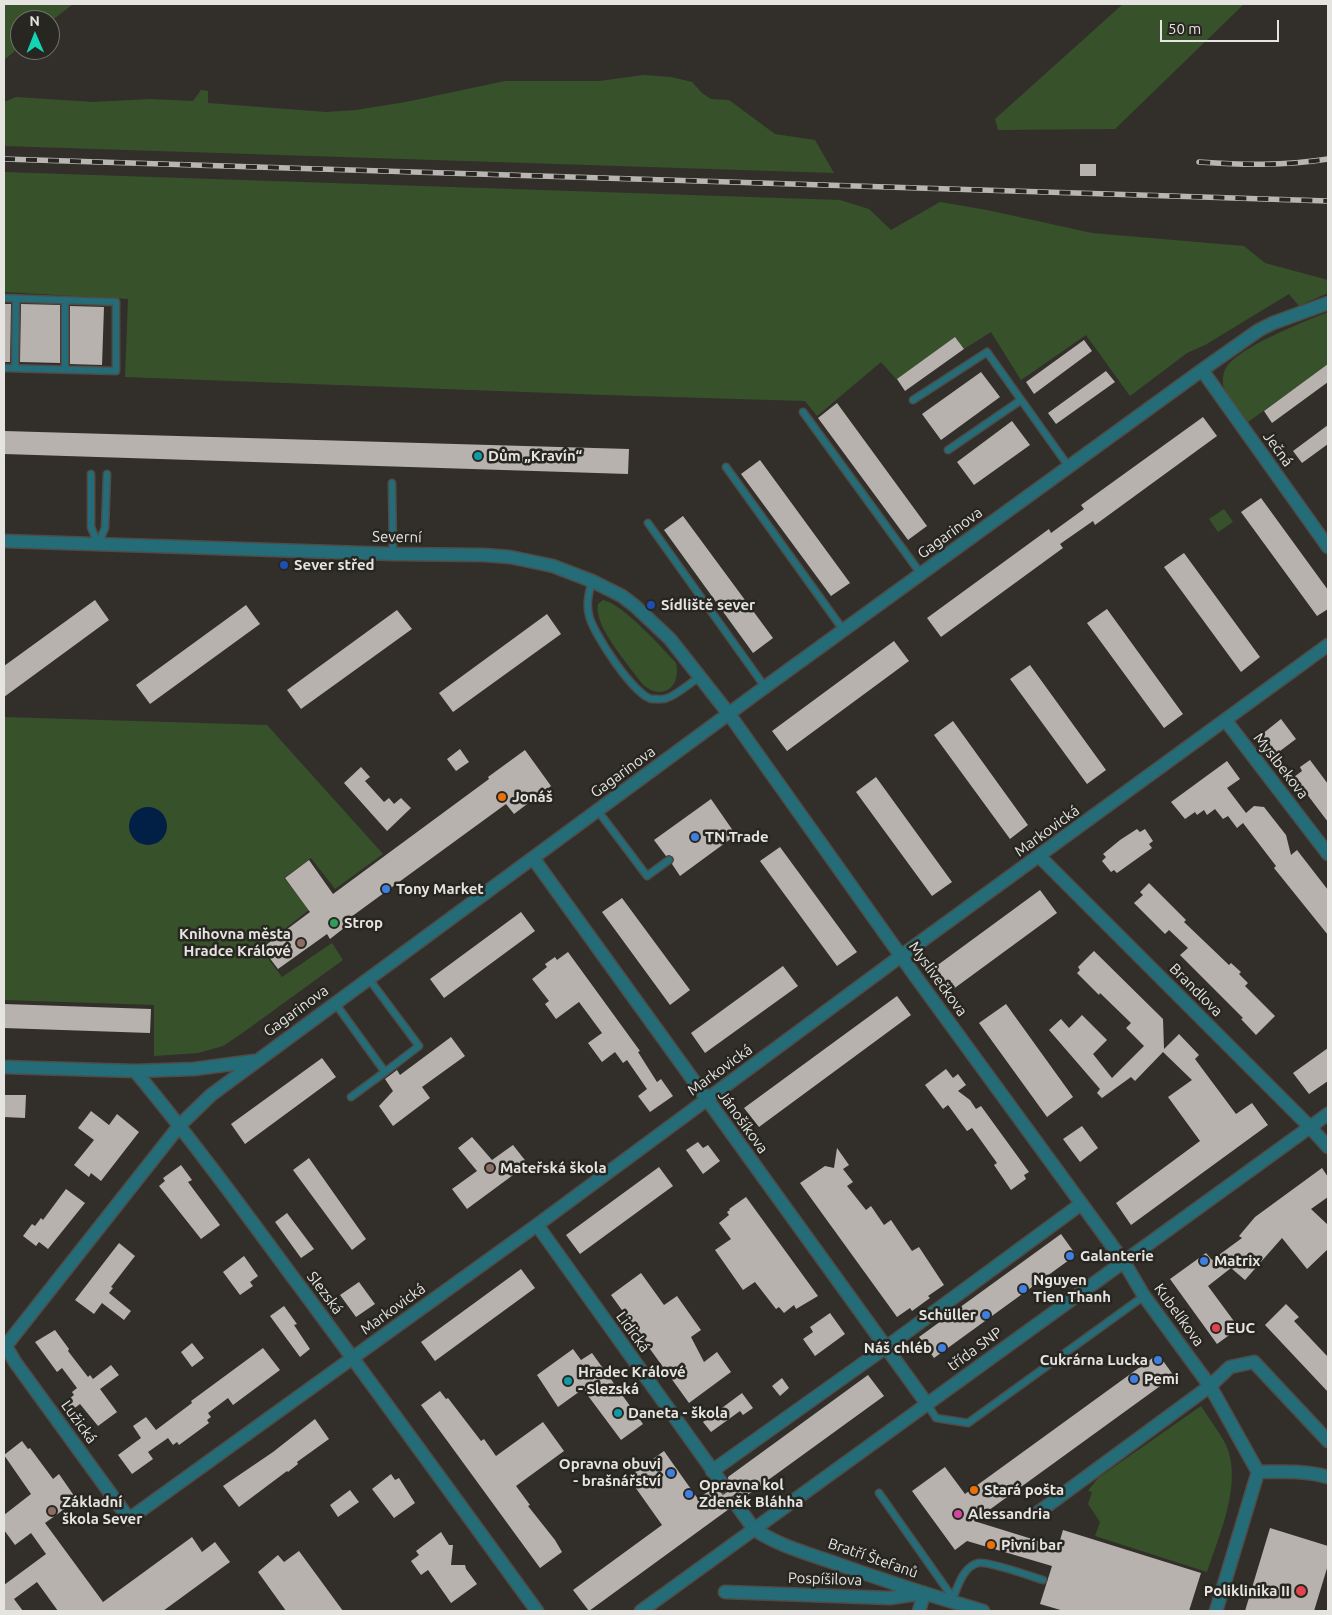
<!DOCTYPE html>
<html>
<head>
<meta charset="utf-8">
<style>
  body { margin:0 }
  #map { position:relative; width:1332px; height:1615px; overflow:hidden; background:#322f2b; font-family:Ubuntu,sans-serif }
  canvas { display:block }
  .frame { position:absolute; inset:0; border:5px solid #e6e4e1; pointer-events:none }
  .north { position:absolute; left:10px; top:10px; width:50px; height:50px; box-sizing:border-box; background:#282621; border:1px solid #74726e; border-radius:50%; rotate:359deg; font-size:14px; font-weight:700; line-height:20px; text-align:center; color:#e6e4e1 }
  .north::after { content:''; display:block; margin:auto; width:18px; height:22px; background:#11d5b4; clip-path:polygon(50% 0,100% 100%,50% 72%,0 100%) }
  .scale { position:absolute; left:1160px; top:20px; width:119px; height:22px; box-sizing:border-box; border:2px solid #e6e4e1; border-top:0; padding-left:6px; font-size:15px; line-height:18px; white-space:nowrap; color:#e6e4e1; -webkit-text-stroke:4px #282621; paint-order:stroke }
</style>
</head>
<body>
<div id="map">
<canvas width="1332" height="1615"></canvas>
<div class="frame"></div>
<div class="north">N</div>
<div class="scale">50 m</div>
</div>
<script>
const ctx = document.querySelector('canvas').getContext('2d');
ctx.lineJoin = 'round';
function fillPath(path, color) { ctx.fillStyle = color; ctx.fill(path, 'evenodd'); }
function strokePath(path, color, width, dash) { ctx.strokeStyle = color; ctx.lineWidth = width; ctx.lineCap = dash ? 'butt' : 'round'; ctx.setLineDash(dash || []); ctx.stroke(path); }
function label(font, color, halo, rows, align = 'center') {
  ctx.font = font + ' Ubuntu,sans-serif'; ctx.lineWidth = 5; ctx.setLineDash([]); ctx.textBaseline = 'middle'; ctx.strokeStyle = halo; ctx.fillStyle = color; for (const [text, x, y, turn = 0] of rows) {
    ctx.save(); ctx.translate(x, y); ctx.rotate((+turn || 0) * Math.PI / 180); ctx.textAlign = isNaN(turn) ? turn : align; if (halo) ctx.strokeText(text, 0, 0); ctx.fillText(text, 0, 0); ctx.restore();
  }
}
const green = new Path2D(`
  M4,4h69l-23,18v-2h-30v27l-16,13z
  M1123,4h121l-129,125 -117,1 -3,-11z
  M644,75l27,2 21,5 10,11 9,6 18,1 46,34 40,6 19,33 -830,-27v-44l12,-5 77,5 57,-3 43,2 8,-11 7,1v12l118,9 30,-2 50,-8 99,-21h94z
  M4,172l836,28 29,9 22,21 49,-28 47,8 105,23 152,13 21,17 63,17v13l-29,13 -10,-12 -84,51 -18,8 -57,43 -44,-61 -65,45 -30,-48 -27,17 -9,-12 -58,43 -16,-18 -64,54 -12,-15 -200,-6 -480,-18 3,-78 -124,-7z
  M1328,312v56l-2,-2 -78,56 -23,-31c-3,-7 -3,-16 1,-23 11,-20 79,-47 102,-56z
  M1224,509l9,13 -15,10 -9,-13z
  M603,600c20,4 59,48 73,63 6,28 -19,39 -36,18 -12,-17 -47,-56 -42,-77z
  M4,717l263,8 116,129 -48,35 -24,-31 -27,20 25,32 -49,38 22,29 50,-34 11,17 -102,74 -18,12 -25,7 -44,3v-51l-150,-5z
  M1201,1406c8,13 18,25 25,39 17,38 -7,90 -19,127l-112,-36 5,-14 -12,-18 4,-12 -4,-1 10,-13z`);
const water = new Path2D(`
  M129 826a19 19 0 1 1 38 0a19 19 0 1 1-38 0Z`);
const building = new Path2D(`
  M1080,164h16v12h-16z
  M4,304h7l-1,58h-6z
  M21,304l39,1v58l-40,-1z
  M70,306l34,1 -2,58 -32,-1z
  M955,337l9,12 -59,42 -8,-12z
  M1084,340l8,11 -58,43 -8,-12z
  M1328,364v18l-56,41 -8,-12z
  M1106,371l9,11 -59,42 -8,-11z
  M981,372l19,25 -59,43 -19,-26z
  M837,403l90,123 -19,14 -90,-122z
  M1203,417l14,19 -122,89 -2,-4 -33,23 3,4 -122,89 -14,-19 122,-89 2,4 33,-24 -3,-4z
  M1012,421l18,24 -56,40 -17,-23z
  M1328,425v19l-26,19 -9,-12z
  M4,431l625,18 -1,25 -624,-20z
  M760,460l90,123 -19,13 -90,-122z
  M1261,498l67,92v19l-11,7 -76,-104z
  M683,516l90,122 -20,15 -89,-123z
  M1184,553l76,104 -19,15 -77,-105z
  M95,600l14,20 -105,77v-31z
  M246,605l14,19 -110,80 -14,-19z
  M1107,609l76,105 -19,14 -77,-105z
  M397,610l15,19 -111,80 -14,-19z
  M547,614l14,20 -108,78 -14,-19z
  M894,641l15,20 -122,90 -15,-20z
  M1030,665l76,105 -19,14 -77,-105z
  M1281,719l15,20 -20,15 -15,-19z
  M953,721l75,104 -18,14 -76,-104z
  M460,749l9,13 -13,9 -9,-12z
  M525,750l26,36 -37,28 -8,-10 -155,113 2,4 -23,18 -3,-5 -49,35 -16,-21 48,-36 -25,-34 24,-18 24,34 156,-115 -1,-2z
  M1310,760l18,24v38l-34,-45 8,-6 -2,-4z
  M1227,761l13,18 -13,9 19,25 8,-7 10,1 22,28 5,20 6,-5 31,40v45l-54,-67 2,-2 -33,-43 -6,5 -9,-12 -5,3 -8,-10 -8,6 -3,-5 -7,5 -2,-3 -10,7 -14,-17z
  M361,767l9,10 -5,4 19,21 5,-4 5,6 7,-6 10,10 -24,23 -43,-48z
  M876,777l76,105 -20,14 -76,-104z
  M711,799l25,36 -56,41 -8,-12 2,-4 -1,-3 -4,-2 -3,1 -12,-16z
  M1137,829l3,3 5,-3 8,12 -4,3 3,4 -35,25 -3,-3 -3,2 -9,-11 4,-4 -3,-3 17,-14z
  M780,847l77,105 -20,14 -77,-105z
  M1149,883l37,37 -2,2 45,43 2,-2 10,9 -2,2 9,9 -3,3 30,30 -19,19 -15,-16 2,-1 -63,-63 8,-7 -19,-18 -4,4 -31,-31 9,-8 -3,-3z
  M1040,890l17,23 -105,77 -17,-23z
  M622,898l68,92 -20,15 -68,-93z
  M521,912l14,19 -91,67 -14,-19z
  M1094,951l69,68 1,30 15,-15 20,21 -4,4 41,55 16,-11 16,22 -137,100 -15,-22 84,-62 -32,-44 24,-17 -29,-28 -28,29 -4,-4 -29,21 -5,-5 3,-4 -51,-59 12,-11 8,9 13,-13 25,25 -14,14 19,24 32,-32 -18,-18 5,-5 -31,-30 -1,2 -22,-22 3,-3 -2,-3z
  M568,952l72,99 -2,1 19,30 4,-3 12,17 -23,16 -12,-16 9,-7 -20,-29 -4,3 -8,-11 -13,10 -14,-19 14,-10 -23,-31 -23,17 -11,-15 4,-3 -17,-22 15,-12 -2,-3 10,-7 2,3z
  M783,966l15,20 -93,67 -14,-20z
  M897,996l14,19 -152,112 -15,-19z
  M4,1004l147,5 -1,24 -146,-5z
  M1006,1004l67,93 -26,20 -68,-94z
  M451,1037l14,19 -43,31 8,11 -37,28 -14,-20 14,-15 -8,-12 12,-9 3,5z
  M1328,1048v33l-19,13 -16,-21z
  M322,1058l14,19 -91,67 -14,-20z
  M946,1069l7,9 5,-4 8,11 -8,6 12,9 6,9 5,-3 48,66 -5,3 2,4 -15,11 -17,-25 3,-2 -25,-35 -5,3 -19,-26 -5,4 -18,-24z
  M4,1095h22l-1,23 -21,-1z
  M91,1111l18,14 8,-11 22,18 -38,49 -10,-8 -2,4 -15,-12 20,-25 -16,-12z
  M1082,1126l16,22 -18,14 -17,-23z
  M472,1137l20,23 21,-15 15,19 -61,45 -15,-20 25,-18 -19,-23z
  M698,1142l5,6 5,-3 12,16 -17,13 -17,-24z
  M837,1148l12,17 -6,4 10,13 -6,4 19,24 5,-4 13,19 7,-5 21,31 7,-4 25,38 -16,11 2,2 -18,13 -2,-3 -13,9 -97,-134 25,-17 9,2z
  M309,1158l57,81 -14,11 -59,-80z
  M181,1165l11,15 -4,2 32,43 -19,14 -42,-53 6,-5 -2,-3z
  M659,1167l14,19 -93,68 -14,-19z
  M1322,1168l6,9v20l-17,12 17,16v24l-21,20 -25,-31 -37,42 -14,-12 -23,18 31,42 -22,16 -47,-65 36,-26 6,7 30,-22 -3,-2 16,-19z
  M66,1189l19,14 -37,46 -9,-7 -3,4 -13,-10 9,-12 3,2 6,-8 2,2z
  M746,1197l72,99 -22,13 -2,-4 -10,8 -5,-6 -3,2 -21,-27 -12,8 -28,-40 16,-11 -12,-16 10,-8 -2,-3 3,-2 -1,-1z
  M287,1213l27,36 -13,9 -26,-36z
  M1061,1234l15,21 -142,103 -15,-21z
  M119,1243l16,13 -24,31 2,1 -4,5 22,18 -7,9 -22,-17 -8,11 -19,-14z
  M244,1256l14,20 -8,6 3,4 -13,9 -17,-23z
  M521,1269l14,19 -100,73 -14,-19z
  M641,1273l23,32 13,-9 24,34 -10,7 13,25 13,-10 14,20 -42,31 -78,-108z
  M359,1282l16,22 -19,13 -16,-22z
  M1286,1304l13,13 -5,4 34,36v35l-63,-67z
  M284,1306l13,18 -3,1 16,24 -10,8 -30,-41z
  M830,1313l15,21 -30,22 -12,-17 10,-7 -3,-5z
  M55,1330l14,19 -1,2 20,26 2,-2 3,4 18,-14 8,10 -19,14 17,23 -19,14 -18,-22 -8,6 -7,-8 9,-7 -2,-3 5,-4 -15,-20 -5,4 -22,-30z
  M192,1343l12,15 -12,9 -11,-15z
  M263,1348l17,22 -47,35 -5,-7 -20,15 3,4 -4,3 2,3 -30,22 -2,-3 -4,3 -5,-7 -20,14 5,7 -21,15 -14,-19 23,-17 -8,-12 13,-9 10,13 36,-27 -1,-2z
  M573,1349l8,11 11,-7 51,71 -22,16 -38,-51 -25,18 -21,-32z
  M1158,1354l16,22 -200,145 84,26 5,-17 138,43 -12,38h-125l-24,-7 12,-38 -85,-25 -12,9 -43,-59 33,-24 20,27z
  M868,1375l16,21 -142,103 -6,-3 -5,2 -3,6 1,5 -140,102 -16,-21 89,-65 -34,-48 36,-26 34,48 16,-12 4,3 7,-1 4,-4 -1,-8z
  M782,1378l7,10 -9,8 -8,-10z
  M440,1391l6,8 2,-1 33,43 3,-2 12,17 47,-34 21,29 -48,35 14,19 -2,1 27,34 7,12 -22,16 -119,-163z
  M742,1393l11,15 -10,7 -3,-4 -29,21 -8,-10z
  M315,1419l14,20 -32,23 1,2 -10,8 -1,-1 -48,36 -16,-21 50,-34z
  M22,1441l6,8 2,-1 23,31 6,-5 18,26 -32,23 58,79 89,-65 10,15 13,-10 15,20 -67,49h-105l-21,-29 -23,17 9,12h-19v-26l42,-31 -15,-21 -16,12 -11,-15v-15l27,-21 -27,-39z
  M391,1474l4,6 4,-2 16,25 -21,15 -22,-29z
  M350,1490l9,12 -21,15 -8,-12z
  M1270,1528l58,18v19l-14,46h-69z
  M441,1532l8,13h4l-2,20h14l1,4 11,15 -26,19 -23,-33 -7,5 -10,-14 8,-6 -3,-4z
  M299,1551l44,60h-57l-28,-39 20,-17 6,7z`);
const minorTunnel = new Path2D(`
  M721,1482l15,22`);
const service = new Path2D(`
  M4,298l112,4v69l-112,-3
  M15,368l1,-69
  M65,369v-69
  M913,400l74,-48 82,115
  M803,412l118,162
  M948,450l73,-50
  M726,467l118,164
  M91,474v53l7,17
  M392,483l1,71
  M648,523l117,164
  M98,544l7,-16 2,-54
  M592,581c-3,11 -6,22 -3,34 3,17 46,82 63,84 4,0 12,1 15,-1 8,-2 25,-16 32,-21
  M598,811l49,65 22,-16
  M335,1003l50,69 34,-26 -50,-67
  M351,1097l34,-25
  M927,1404l9,14 32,5 176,-127
  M879,1493l74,105v3
  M953,1598c5,-12 10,-31 25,-35 11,-2 52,13 65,17`);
const minor = new Path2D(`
  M1202,370l126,177
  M1226,721l102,133
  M1040,857l270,270 18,20
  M533,858l394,546
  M4,1067l131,4 59,-2 60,-8
  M135,1071c54,65 104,133 154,201 84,113 166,226 248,339
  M537,1225l184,257
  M1124,1262l20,34 66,90 48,86 -42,139
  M4,1343l11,19 114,157 408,-294 364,-269 427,-311
  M4,1348l176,-223 31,-30 554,-408 437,-317 57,-40 14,-7 55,-20
  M712,1471l184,-131 185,-136
  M1258,1472c23,0 47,-2 70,5
  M736,1504l18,25
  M1036,1514l174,-128 20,-19 24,-5 74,79
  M725,1592l165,6 34,-5 -5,18`);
const tertiary = new Path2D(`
  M4,541l389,13 91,1 26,2 43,9 39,15 30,15 13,10 35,33 59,75 184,259 211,289
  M754,1529c23,16 52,24 78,33 50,18 100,34 151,49
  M641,1611l687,-497`);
const rail = new Path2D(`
  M4,159l1324,42
  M1199,162c45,3 84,4 129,-3`);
const markers = [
  [478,456,5,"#0f9aa8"],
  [284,565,5,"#1a4fb4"],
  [651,605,5,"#1a4fb4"],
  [502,797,5,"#e8710a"],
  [695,837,5,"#3f7fe0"],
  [386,889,5,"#3f7fe0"],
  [334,923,5,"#2e9e5b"],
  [301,943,5,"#8d6e63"],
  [490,1168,5,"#8d6e63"],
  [1070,1256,5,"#3f7fe0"],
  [1204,1261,5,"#3f7fe0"],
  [1023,1289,5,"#3f7fe0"],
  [986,1315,5,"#3f7fe0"],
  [1216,1328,5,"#e0444e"],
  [942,1348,5,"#3f7fe0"],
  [1158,1360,5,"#3f7fe0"],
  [1134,1379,5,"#3f7fe0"],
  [568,1381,5,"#0f9aa8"],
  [618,1413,5,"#0f9aa8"],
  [671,1473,5,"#3f7fe0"],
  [974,1490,5,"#e8710a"],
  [689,1494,5,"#3f7fe0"],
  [52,1511,5,"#8d6e63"],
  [958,1514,5,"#d1479c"],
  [991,1545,5,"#e8710a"],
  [1301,1591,6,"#e0444e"]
];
const streetNames = [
  ["Ječná",1278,449,54],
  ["Gagarinova",950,533,-36],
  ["Severní",397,537,1],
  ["Myslbekova",1281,766,52],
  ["Gagarinova",623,772,-36],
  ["Markovická",1047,831,-36],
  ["Myslivečkova",938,979,54],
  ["Brandlova",1196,990,45],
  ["Gagarinova",296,1011,-36],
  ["Markovická",720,1070,-36],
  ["Jánošíkova",743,1122,54],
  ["Slezská",325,1293,53],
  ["Markovická",393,1309,-36],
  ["Kubelíkova",1179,1315,54],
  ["Lidická",633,1332,54],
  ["třída SNP",975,1349,-36],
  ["Lužická",79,1422,54],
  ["Bratří Štefanů",873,1558,19],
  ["Pospíšilova",825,1579,2]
];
const poiNames = [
  ["Dům „Kravín“",488,456],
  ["Sever střed",294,565],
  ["Sídliště sever",661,605],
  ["Jonáš",512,797],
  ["TN Trade",705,837],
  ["Tony Market",396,889],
  ["Strop",344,923],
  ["Knihovna města",291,934,"right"],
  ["Hradce Králové",291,951,"right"],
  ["Mateřská škola",500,1168],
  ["Galanterie",1080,1256],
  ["Matrix",1214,1261],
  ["Nguyen",1033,1280],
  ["Tien Thanh",1033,1297],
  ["Schüller",976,1315,"right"],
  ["EUC",1226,1328],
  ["Náš chléb",932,1348,"right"],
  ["Cukrárna Lucka",1148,1360,"right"],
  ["Hradec Králové",578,1372],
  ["- Slezská",578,1389],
  ["Pemi",1144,1379],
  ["Daneta - škola",628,1413],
  ["Opravna obuvi",661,1464,"right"],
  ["- brašnářství",661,1481,"right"],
  ["Opravna kol",699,1485],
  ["Zdeněk Bláhha",699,1502],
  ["Stará pošta",984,1490],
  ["Základní",62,1502],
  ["škola Sever",62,1519],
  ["Alessandria",968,1514],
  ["Pivní bar",1001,1545],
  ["Poliklinika II",1290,1591,"right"]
];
fillPath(green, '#37522a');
fillPath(water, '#021f45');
fillPath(building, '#b7b2ad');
strokePath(minorTunnel, '#4d4a46', 12, [12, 6]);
strokePath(service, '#4f4c48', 9);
strokePath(minor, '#4f4c48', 15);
strokePath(tertiary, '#4f4c48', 15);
strokePath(service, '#246c77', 6);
strokePath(minor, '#246c77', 12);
strokePath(tertiary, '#246c77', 12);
strokePath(rail, '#b8b6b3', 5.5);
strokePath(rail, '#282621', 4, [11]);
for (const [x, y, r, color] of markers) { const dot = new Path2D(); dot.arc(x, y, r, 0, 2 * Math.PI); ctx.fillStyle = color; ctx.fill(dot); strokePath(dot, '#282621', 2); }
label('15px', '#e6e4e1', '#282621', streetNames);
label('bold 15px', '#e6e4e1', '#282621', poiNames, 'left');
</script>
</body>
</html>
